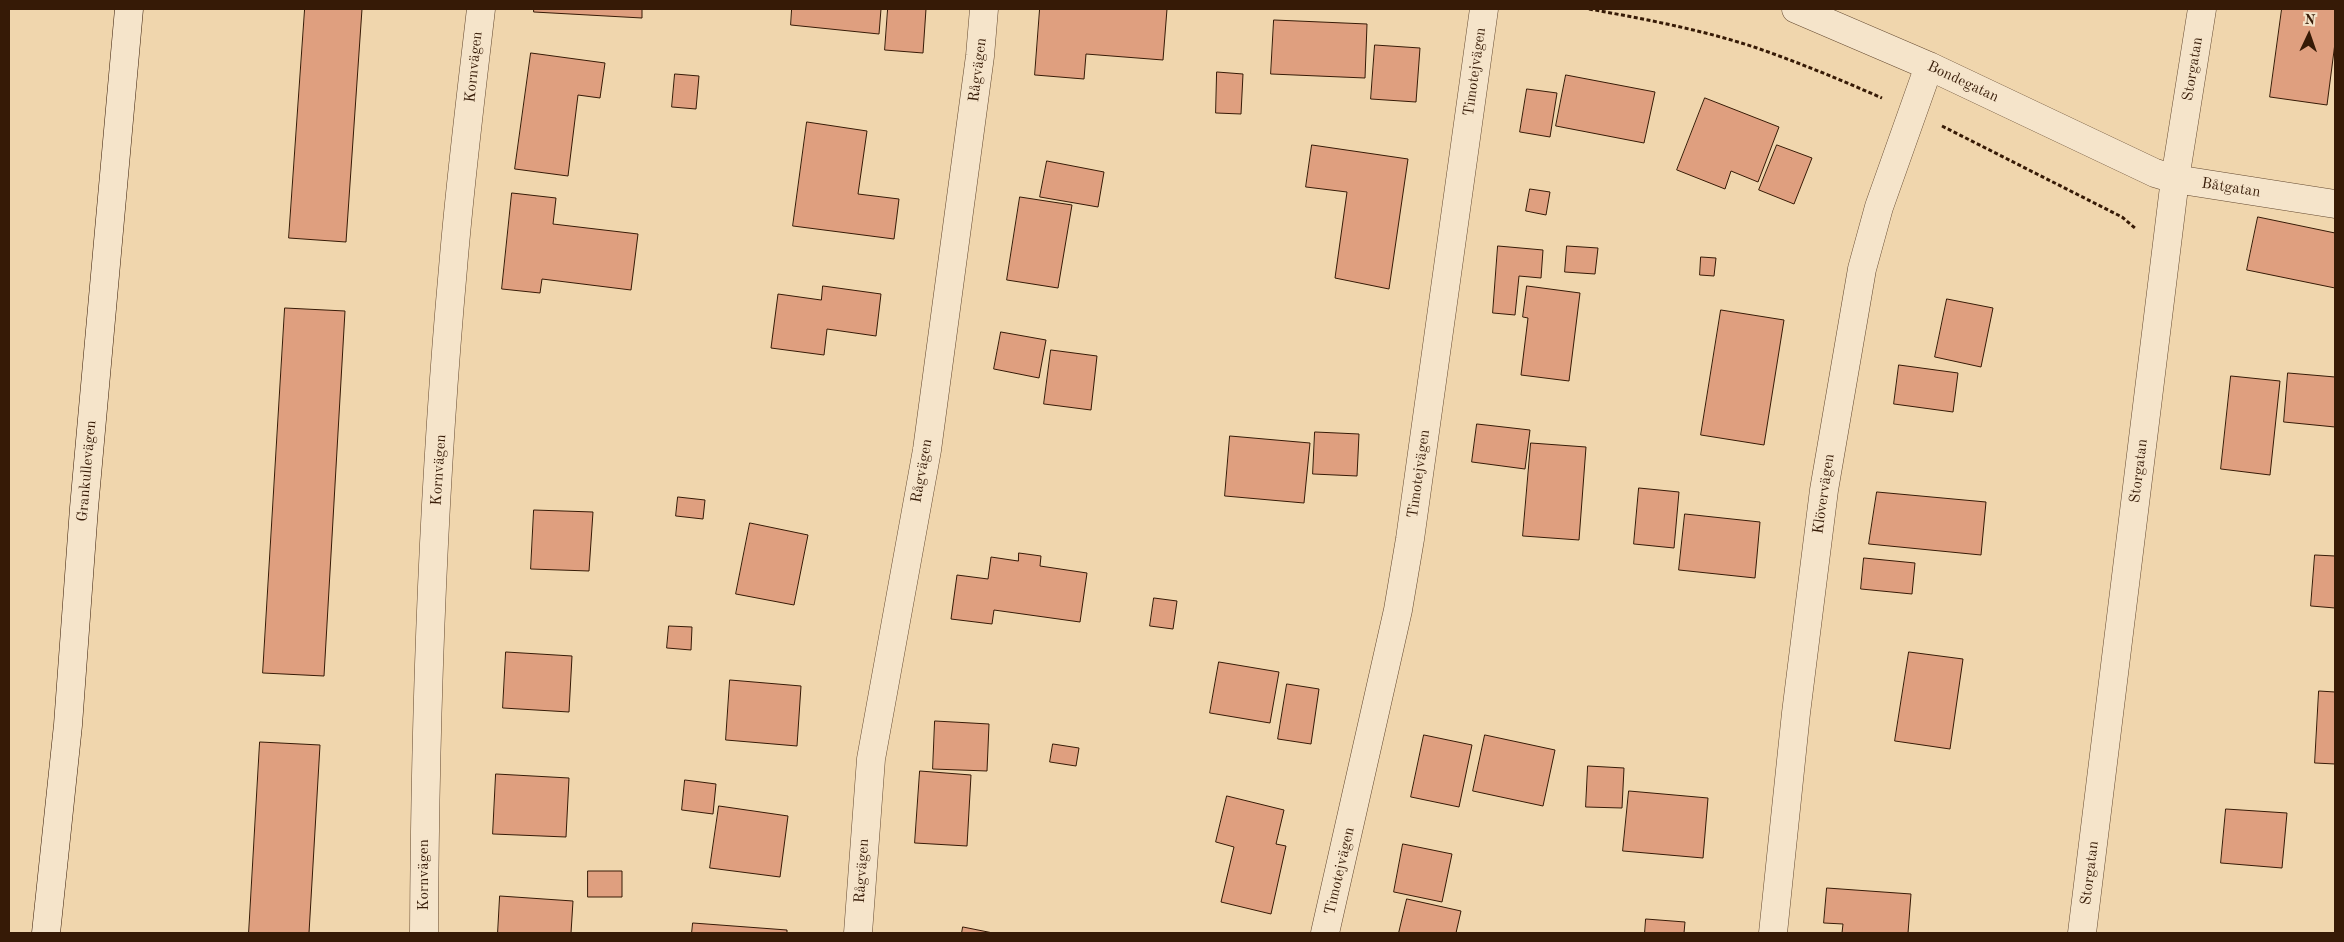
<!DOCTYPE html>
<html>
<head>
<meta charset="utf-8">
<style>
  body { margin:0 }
  #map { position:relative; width:2344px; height:942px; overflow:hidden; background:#f0d6ad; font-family:"Old Standard TT",serif }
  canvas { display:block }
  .frame { position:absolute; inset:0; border:10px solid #361a06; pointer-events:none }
  .north { position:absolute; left:2284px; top:10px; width:50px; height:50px; -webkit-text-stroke:4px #f5e4ca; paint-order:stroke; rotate:3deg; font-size:14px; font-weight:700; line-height:20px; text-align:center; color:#361a06 }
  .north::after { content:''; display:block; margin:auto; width:18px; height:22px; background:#361a06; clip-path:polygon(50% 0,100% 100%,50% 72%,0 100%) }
</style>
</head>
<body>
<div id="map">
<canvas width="2344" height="942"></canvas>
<div class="frame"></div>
<div class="north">N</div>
</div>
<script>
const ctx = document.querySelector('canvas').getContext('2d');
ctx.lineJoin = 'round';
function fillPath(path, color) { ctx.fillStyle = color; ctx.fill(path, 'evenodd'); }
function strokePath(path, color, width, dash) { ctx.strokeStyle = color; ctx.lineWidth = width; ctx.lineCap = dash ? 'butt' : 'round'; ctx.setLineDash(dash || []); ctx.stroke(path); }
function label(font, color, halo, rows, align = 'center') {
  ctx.font = font + ' "Old Standard TT",serif'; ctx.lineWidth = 4; ctx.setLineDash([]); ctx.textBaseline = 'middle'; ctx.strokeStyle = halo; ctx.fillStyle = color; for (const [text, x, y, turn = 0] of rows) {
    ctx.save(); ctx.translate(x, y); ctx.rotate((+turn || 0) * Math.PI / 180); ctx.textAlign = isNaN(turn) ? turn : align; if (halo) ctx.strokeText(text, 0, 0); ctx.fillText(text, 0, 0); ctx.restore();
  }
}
const building = new Path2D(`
  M305,9h57l-16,233 -57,-4z
  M534,9h108v9l-108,-6z
  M792,9h89l-2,25 -88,-9z
  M888,9h38l-3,44 -38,-3z
  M1040,9h127l-4,51 -77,-6 -2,25 -49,-4z
  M2282,9h53v34l-8,62 -57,-8z
  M1274,20l93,4 -2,54 -94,-4z
  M1375,45l45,3 -4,54 -45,-3z
  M531,53l74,10 -5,35 -22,-3 -10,81 -53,-7z
  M1217,72l26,2 -2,40 -25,-1z
  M675,74l24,2 -3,33 -24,-2z
  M1566,75l89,17 -11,51 -88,-17z
  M1527,89l30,4 -7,44 -30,-5z
  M1705,98l74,29 -21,55 -27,-11 -6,18 -48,-19z
  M807,122l60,9 -9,63 41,5 -5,40 -101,-13z
  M1312,145l96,14 -19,130 -54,-11 12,-86 -41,-5z
  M1777,145l35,13 -18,46 -35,-14z
  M1047,161l57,11 -6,35 -58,-10z
  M1530,189l20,3 -4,23 -20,-4z
  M512,193l44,5 -3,26 85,10 -7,56 -89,-11 -2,14 -38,-4z
  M1020,197l52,8 -14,83 -51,-8z
  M2258,217l77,16v55l-88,-18z
  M1498,246l45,4 -2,28 -22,-2 -4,39 -22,-2z
  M1567,246l31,2 -3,26 -30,-2z
  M1701,257l15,1 -2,18 -14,-1z
  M823,286l58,8 -5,42 -49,-7 -3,26 -53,-7 7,-54 43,6z
  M1527,286l53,7 -11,88 -48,-6 7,-57 -5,-1z
  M1947,299l46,9 -12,59 -46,-10z
  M285,308l60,3 -21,365 -61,-3z
  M1721,310l63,10 -20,125 -63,-10z
  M1001,332l45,8 -7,38 -45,-9z
  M1051,350l46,6 -6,54 -47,-6z
  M1899,365l59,8 -5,39 -59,-8z
  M2288,373l47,4v50l-51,-5z
  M2231,376l49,5 -10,94 -49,-6z
  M1477,424l53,6 -5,39 -53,-7z
  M1315,432l44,2 -2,42 -44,-2z
  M1230,436l80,7 -6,60 -79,-7z
  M1531,443l55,4 -7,93 -56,-4z
  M1639,488l40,4 -5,56 -40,-4z
  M1877,492l109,10 -5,53 -112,-11z
  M678,497l27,3 -2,19 -27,-3z
  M534,510l59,2 -4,59 -58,-2z
  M1685,514l75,8 -5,56 -76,-8z
  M750,523l58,12 -14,70 -58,-11z
  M1019,553l22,3 -1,10 47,7 -7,49 -86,-12 -2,14 -41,-5 6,-44 31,4 3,-22 27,4z
  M2315,555l20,1v52l-24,-2z
  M1864,558l51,5 -3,31 -51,-5z
  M1154,598l23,3 -4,28 -23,-3z
  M669,626l23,1 -1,23 -24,-2z
  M506,652l66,4 -3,56 -66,-4z
  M1909,652l54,7 -13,90 -55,-8z
  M1219,662l60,10 -9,51 -60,-10z
  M730,680l71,6 -4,60 -71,-6z
  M1287,684l32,5 -8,55 -33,-5z
  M2319,691l16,1v72l-20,-1z
  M935,721l54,3 -2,47 -54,-2z
  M1424,735l48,10 -13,62 -48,-10z
  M1485,735l70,15 -12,56 -70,-15z
  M260,742l60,3 -11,188h-60z
  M1053,744l26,4 -3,18 -26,-4z
  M1588,766l36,2 -2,40 -36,-1z
  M920,771l51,4 -4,71 -52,-3z
  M496,774l73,4 -3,59 -73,-3z
  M685,780l31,4 -3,30 -31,-4z
  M1629,791l79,7 -5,60 -80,-7z
  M1227,796l57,14 -8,34 10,2 -15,68 -50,-12 13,-55 -18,-5z
  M719,806l69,10 -8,61 -70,-9z
  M2226,809l61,4 -5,55 -61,-5z
  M1403,844l49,10 -10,48 -48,-10z
  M588,871h34v26h-34z
  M1827,888l84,6 -3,39h-66l1,-9 -19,-1z
  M500,896l73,5 -2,32h-73z
  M1407,899l54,12 -5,22h-57z
  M1646,919l39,3 -1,11h-39z
  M693,923l94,7v3h-95z
  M963,927l30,6h-31z`);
const path = new Path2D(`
  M1589,9c56,10 114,21 168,39 43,15 84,32 125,50
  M1942,126l180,91 13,11`);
const street = new Path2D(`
  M1796,9l133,57 226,107 20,6 160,25
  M424,933c1,-222 9,-444 29,-665 7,-86 18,-173 28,-259
  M858,933l13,-174 56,-309 53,-394 4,-47
  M1325,933l73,-323 12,-71 74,-530
  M1773,933l23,-220 28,-223 38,-221 17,-62 50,-141
  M2082,933l93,-754 27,-170`);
const secondary = new Path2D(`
  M46,933l22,-208 16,-217 45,-499`);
const streetNames = [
  ["Kornvägen",474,67,-84],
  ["Storgatan",2193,69,-81],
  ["Rågvägen",978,70,-83],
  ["Timotejvägen",1475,72,-82],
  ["Bondegatan",1963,82,25],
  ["Båtgatan",2231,188,9],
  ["Kornvägen",439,470,-86],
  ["Grankullevägen",87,471,-85],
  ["Rågvägen",922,471,-80],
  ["Storgatan",2139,471,-83],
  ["Timotejvägen",1419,474,-82],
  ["Klövervägen",1824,494,-82],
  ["Rågvägen",862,871,-86],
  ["Timotejvägen",1340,871,-77],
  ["Storgatan",2090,873,-83],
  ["Kornvägen",424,875,-90]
];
fillPath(building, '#df9f7f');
strokePath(building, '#361a06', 1);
strokePath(street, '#644930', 29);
strokePath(secondary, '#361a06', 29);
strokePath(path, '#361a06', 3, [4, 2.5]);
strokePath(street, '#f5e4ca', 28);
strokePath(secondary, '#f5e4ca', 28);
label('15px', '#361a06', '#f5e4ca', streetNames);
</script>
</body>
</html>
